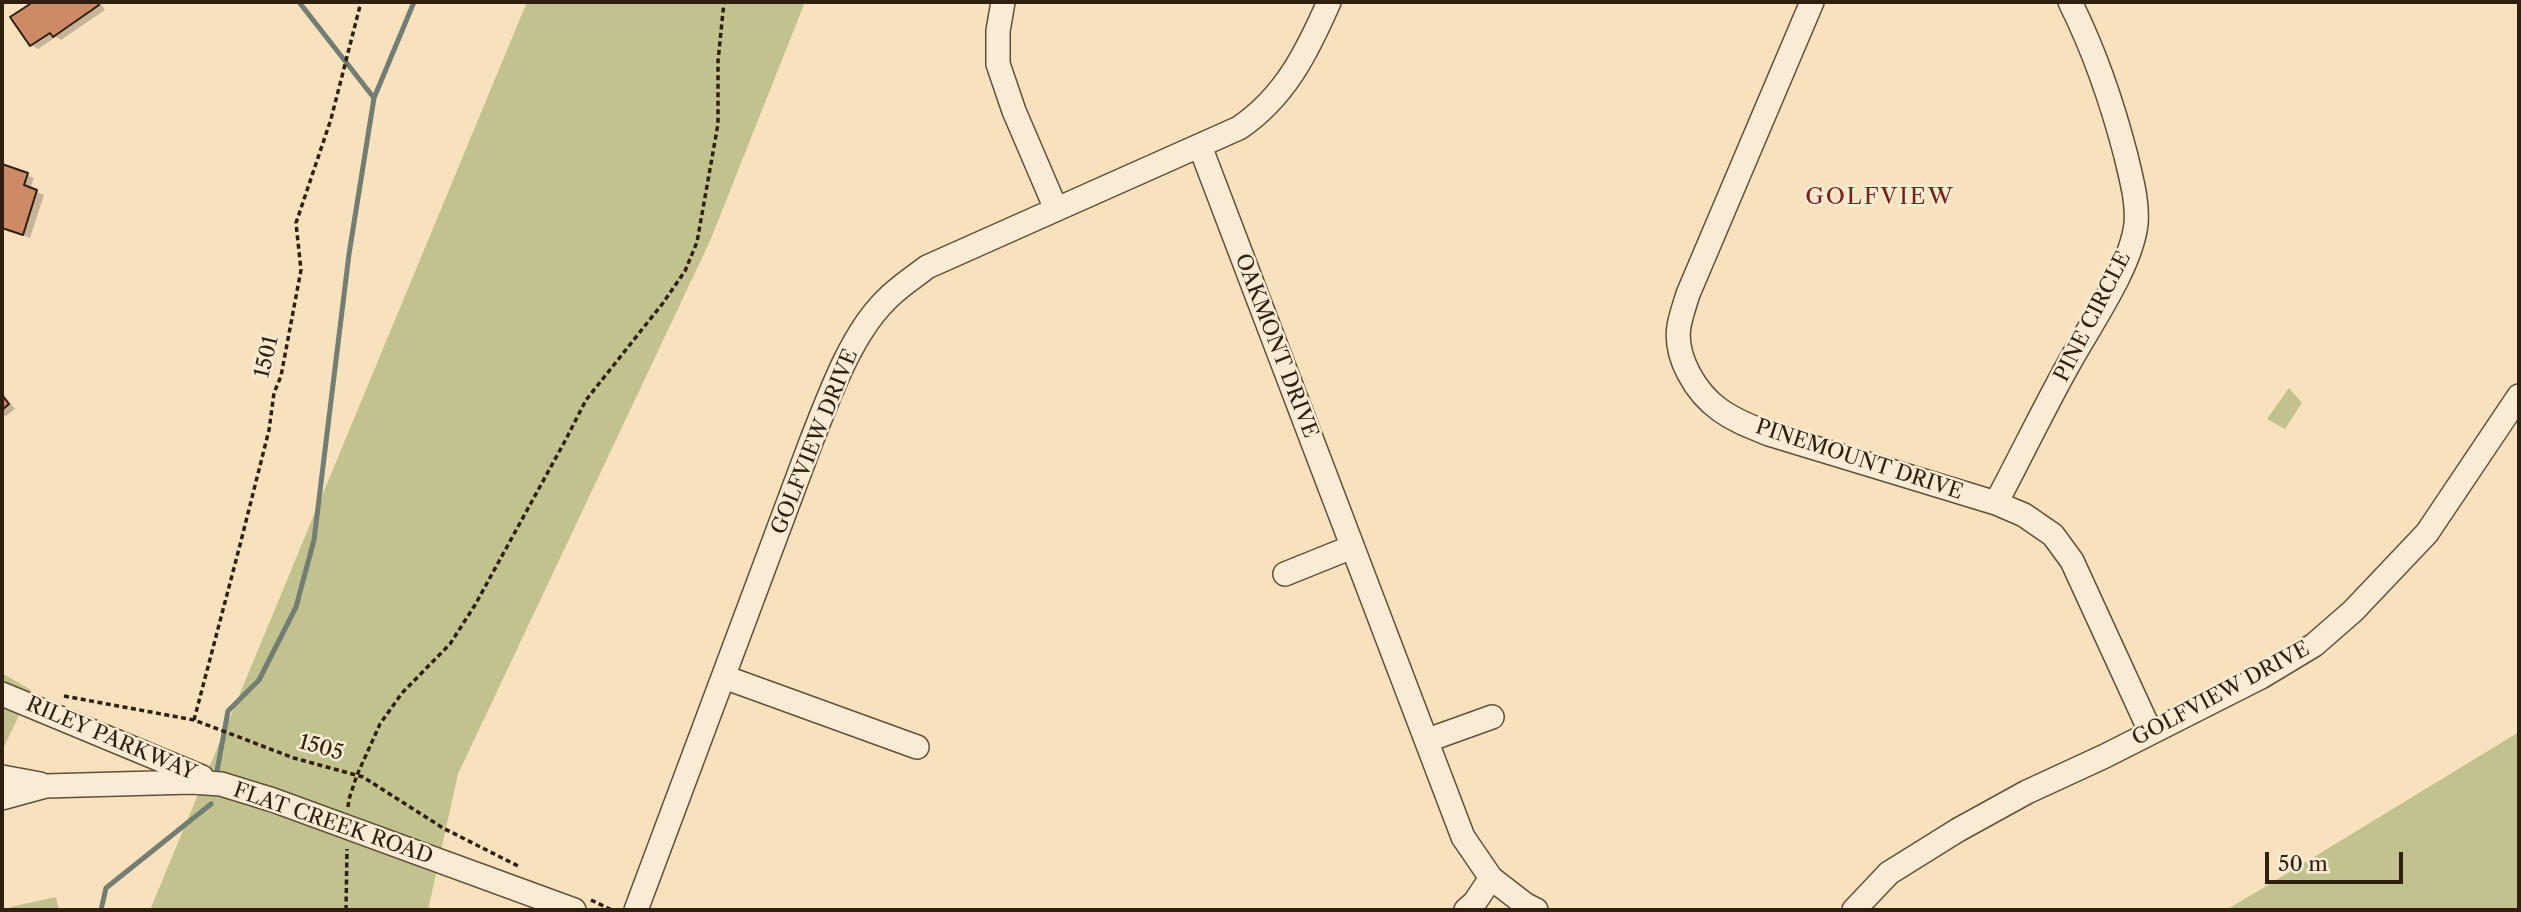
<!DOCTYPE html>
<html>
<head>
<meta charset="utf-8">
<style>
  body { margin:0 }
  #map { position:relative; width:2521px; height:912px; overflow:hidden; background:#f7e2bd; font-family:"Libre Caslon Text",serif }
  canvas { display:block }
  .frame { position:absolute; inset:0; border:4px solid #2e1f0e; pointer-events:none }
  .scale { position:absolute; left:2265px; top:852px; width:138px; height:32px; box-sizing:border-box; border:4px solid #2e1f0e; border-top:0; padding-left:9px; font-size:21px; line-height:24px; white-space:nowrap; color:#2e1f0e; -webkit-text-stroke:5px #faecd4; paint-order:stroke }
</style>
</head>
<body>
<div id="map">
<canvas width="2521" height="912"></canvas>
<div class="frame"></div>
<div class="scale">50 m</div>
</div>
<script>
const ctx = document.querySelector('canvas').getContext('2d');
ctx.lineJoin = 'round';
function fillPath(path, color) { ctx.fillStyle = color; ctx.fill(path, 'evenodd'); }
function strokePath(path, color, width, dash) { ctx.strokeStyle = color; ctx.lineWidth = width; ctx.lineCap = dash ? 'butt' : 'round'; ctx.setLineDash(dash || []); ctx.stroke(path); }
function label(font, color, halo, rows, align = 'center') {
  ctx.font = font + ' "Libre Caslon Text",serif'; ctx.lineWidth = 5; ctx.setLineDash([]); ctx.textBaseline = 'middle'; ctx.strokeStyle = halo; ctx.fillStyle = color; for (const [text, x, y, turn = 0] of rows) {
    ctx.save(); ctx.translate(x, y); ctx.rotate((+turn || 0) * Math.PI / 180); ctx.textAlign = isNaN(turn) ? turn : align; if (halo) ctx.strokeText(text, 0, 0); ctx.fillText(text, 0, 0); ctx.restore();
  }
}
const green = new Path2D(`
  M527,2h278l-95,239 -252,533 -30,136h-278z
  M2289,388l13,15 -17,26 -18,-10z
  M2,673l29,17 -29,61z
  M2519,732v178h-293l37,-22z
  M56,897l3,13h-48l-1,-3z`);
const shadow = new Path2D(`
  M30,2h70l5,8 -44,30 -5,-3 -18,12 -7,-4z
  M2,166l32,12 -4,11 14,6 -14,43 -28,-10z
  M2,392l13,17 -9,7 -4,-2z`);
const stream = new Path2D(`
  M299,2l75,96
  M217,771l11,-60 31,-31 37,-73 18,-67 35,-286 25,-156 40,-96
  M101,910l5,-22 105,-84`);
const building = new Path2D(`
  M28,2h69l2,3 -46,32 -3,-4 -20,13 -20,-29 20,-13z
  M2,164l26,9 -4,12 13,5 -14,45 -21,-7z
  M2,395l7,9 -7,6z`);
const path = new Path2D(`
  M64,696l130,24 100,38 69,19 80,51 77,39
  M194,720l46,-175 29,-115 5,-37 7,-17 20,-106 -5,-47 35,-104 30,-117
  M348,807l1,-8 8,-24 23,-51 22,-31 48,-49 25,-39 90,-164 21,-41 77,-97 22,-32 12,-29 21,-118v-63l6,-59
  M591,900l21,10
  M346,910l1,-61`);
const minor = new Path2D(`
  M1003,2l-5,29v33l16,47 42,98
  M1812,2l-124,292c-3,10 -7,21 -9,32 -5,31 17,67 41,84 15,11 32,17 49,24l227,69 28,12 29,20 19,26 78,170
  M1200,146l263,691 28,41 35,27 10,5
  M1996,503c24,-45 46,-91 71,-136 21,-39 64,-99 69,-143 2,-23 -5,-46 -10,-68 -14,-54 -31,-104 -56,-154
  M1285,574l67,-27
  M724,677l193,70
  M2,694l200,83
  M1428,740l64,-23
  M2,777l38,7
  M2,798l44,-12 145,-4 30,2 52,16 301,110
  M636,910l175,-468c18,-45 39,-106 74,-141 12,-13 28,-23 42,-34l312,-139c46,-31 68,-76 90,-126
  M1466,910l9,-8 16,-24
  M1854,910l35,-37 69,-43 69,-38 78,-36 156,-79 53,-32 39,-34 74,-78 92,-137`);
const streetNames = [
  ["PINE CIRCLE",2093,317,-63],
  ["OAKMONT DRIVE",1276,346,69],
  ["1501",267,357,-76],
  ["GOLFVIEW DRIVE",815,442,-68],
  ["PINEMOUNT DRIVE",1859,460,18],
  ["GOLFVIEW DRIVE",2221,694,-28],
  ["RILEY PARKWAY",111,739,23],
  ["1505",321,748,16],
  ["FLAT CREEK ROAD",333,824,19]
];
const neighbourhoodNames = [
  ["GOLFVIEW",1880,197]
];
fillPath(green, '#c1c28e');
fillPath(shadow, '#0003');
strokePath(stream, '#727d74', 5);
fillPath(building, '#ce8a65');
strokePath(building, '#2e1f0e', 2);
strokePath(minor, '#60503a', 26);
strokePath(path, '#2e1f0e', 3.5, [5, 3.5]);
strokePath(minor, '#faecd4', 23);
label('21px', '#2e1f0e', '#faecd4', streetNames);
ctx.letterSpacing = '2px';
label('23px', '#7a1f14', '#faecd4', neighbourhoodNames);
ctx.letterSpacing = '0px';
</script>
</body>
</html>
